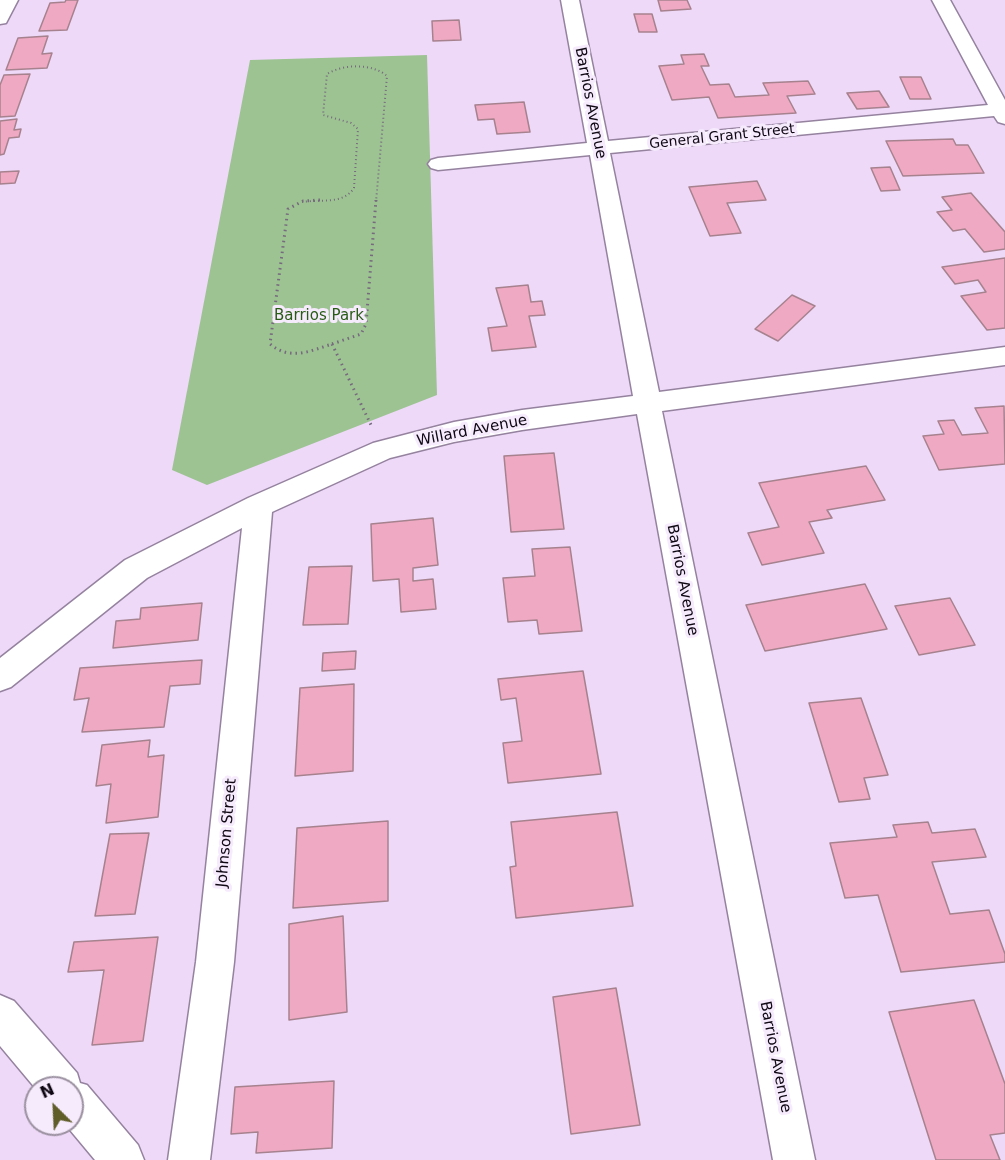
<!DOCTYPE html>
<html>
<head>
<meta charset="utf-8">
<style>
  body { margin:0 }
  #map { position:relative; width:1005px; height:1160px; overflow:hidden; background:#eed9f9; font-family:"DejaVu Sans",sans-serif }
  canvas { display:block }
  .north { position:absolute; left:24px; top:1076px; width:60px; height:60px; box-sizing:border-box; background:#f6eafd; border:2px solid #9a909f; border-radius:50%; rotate:336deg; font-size:16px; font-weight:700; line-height:24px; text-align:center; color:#0f0813 }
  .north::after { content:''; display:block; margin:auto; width:21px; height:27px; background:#605d29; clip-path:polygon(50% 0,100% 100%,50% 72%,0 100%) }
</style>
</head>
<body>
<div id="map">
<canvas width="1005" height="1160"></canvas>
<div class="north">N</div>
</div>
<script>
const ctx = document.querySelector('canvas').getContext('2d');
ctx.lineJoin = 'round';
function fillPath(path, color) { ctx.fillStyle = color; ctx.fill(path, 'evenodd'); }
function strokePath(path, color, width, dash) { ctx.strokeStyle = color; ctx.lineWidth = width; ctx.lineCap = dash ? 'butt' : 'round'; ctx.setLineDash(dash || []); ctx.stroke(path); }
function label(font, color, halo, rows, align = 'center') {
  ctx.font = font + ' "DejaVu Sans",sans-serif'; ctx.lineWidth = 6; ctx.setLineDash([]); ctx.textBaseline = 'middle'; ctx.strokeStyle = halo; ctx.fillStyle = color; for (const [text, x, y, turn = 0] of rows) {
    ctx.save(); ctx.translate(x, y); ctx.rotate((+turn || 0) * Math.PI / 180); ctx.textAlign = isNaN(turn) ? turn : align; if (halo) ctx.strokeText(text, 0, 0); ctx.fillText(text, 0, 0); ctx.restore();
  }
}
const green = new Path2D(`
  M427,55l10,340 -230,90 -35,-15 78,-410z`);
const building = new Path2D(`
  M66,0h12l-11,30 -28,1 11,-28 15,-1z
  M658,0h29l4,9 -30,2z
  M634,14h18l5,18h-18z
  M459,20l2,20 -28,1 -1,-20z
  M48,36l-6,18 10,-1 -5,15 -41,2 12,-32z
  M704,54l5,12h-8l9,19 19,-1 6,13 34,-2 -6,-12 45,-2 7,13 -28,2 9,17 -78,5 -9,-21 -37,3 -13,-34 25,-2 -3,-9z
  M30,74l-15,42 -15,1v-32l4,-10z
  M900,77h21l10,22h-21z
  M879,91l10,16 -32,2 -10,-16z
  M524,102l6,30 -33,2 -3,-15 -16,1 -3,-15z
  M17,119l-3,11 7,-1 -2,8 -10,1 -5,16 -4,1v-34z
  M953,139l3,6h12l16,28 -81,3 -17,-35z
  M890,167l10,23 -19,1 -10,-23z
  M19,171l-4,12 -15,1v-12z
  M757,181l9,19 -39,3 14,30 -31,3 -21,-49z
  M971,193l34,39v17l-21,3 -19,-23 -12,2 -16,-19 15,-2 -10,-13z
  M1005,258v70l-18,2 -26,-34 25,-4 -8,-12 -23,4 -13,-17z
  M528,285l3,17 11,-1 3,14 -16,1 7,31 -44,4 -4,-23 19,-2 -11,-38z
  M792,295l23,11 -37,35 -23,-12z
  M1004,406l1,58 -66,6 -16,-34 21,-2 -6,-13 16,-1 8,15 26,-2 -13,-25z
  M554,453l10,76 -53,3 -7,-76z
  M866,466l19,34 -58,10 5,8 -23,4 15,31 -62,12 -14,-32 31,-6 -20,-44z
  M433,518l5,47 -25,3v13l20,-2 3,30 -35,3 -2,-33 -26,2 -2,-57z
  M570,547l12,84 -43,3 -2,-14 -29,2 -5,-44 32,-2 -3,-27z
  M352,566l-4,58 -45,1 6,-58z
  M865,584l22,45 -122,22 -19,-46z
  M950,598l25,47 -56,10 -24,-49z
  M202,603l-4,37 -85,8 3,-27 24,-2 1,-11z
  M356,651l-1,18 -33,2 1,-18z
  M202,660l-2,24 -30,2 -6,41 -82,5 7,-34 -15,2 6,-32z
  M583,671l18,103 -93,9 -5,-40 19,-2 -6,-43 -15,2 -3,-21z
  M354,684l-1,87 -58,5 5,-88z
  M861,698l27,77 -24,3 6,21 -31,3 -30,-99z
  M150,740l-2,17 16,-2 -6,62 -52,6 5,-39 -15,2 6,-41z
  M617,812l16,94 -117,12 -6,-51 6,-1 -5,-44z
  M388,821v80l-95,7 4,-80z
  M928,822l4,11 43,-4 11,28 -54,5 18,52 39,-4 16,44v8l-104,10 -23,-77 -33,3 -15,-55 67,-6 -4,-12z
  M149,833l-14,81 -40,2 15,-82z
  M343,916l4,96 -58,8v-96z
  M158,937l-15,104 -51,4 12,-75 -36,2 6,-30z
  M616,988l24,137 -69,9 -18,-137z
  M974,1000l31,84v49l-15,2 10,25h-64l-47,-148z
  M334,1081l-2,67 -76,5 2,-21 -27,2 4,-47z`);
const pathFar1 = new Path2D(`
  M302,202c18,-3 41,3 52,-14l4,-59 -7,-6 -28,-8 4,-41c16,-10 45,-11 60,2l-11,126`);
const path = new Path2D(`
  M320,200l-17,1 -15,8 -18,135c20,17 40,7 62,0
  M332,344l40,83
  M332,344l29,-10 5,-10 10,-124`);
const minor = new Path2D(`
  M0,0h18l-12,23 -6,1z
  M561,0h18l29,141 380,-36 -56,-105h18l55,100v24l-7,-2 -4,-6 -384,37 49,239 346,-45v18l-343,46 153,749h-42l-136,-746 -115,16 -68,12 -64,16 -118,54 -38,450 -24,198h-42l28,-198 46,-434 -95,50 -136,109 -11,4v-33l125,-98 123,-62 125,-55 81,-21 68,-12 111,-14 -43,-241 -152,15 -7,-2 -3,-4 3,-4 7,-2 149,-15z
  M0,995l14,6 63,72 3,10 7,2 51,60 6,15h-49l-30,-36h7v-36l-36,1 -36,-43z`);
const farStreetnames = [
  ["General Grant Street",722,137,-6]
];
const streetNames = [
  ["Barrios Avenue",590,103,79],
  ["Willard Avenue",472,431,-11],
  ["Barrios Avenue",682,580,79],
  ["Johnson Street",227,833,-85],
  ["Barrios Avenue",775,1057,79]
];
const parkNames = [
  ["Barrios Park",319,316]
];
fillPath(green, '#9dc393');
fillPath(building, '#f0a9c2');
strokePath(building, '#a6828e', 1.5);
strokePath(minor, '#95829f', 3);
strokePath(pathFar1, '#77697e', 2, [1, 3]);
strokePath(path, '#77697e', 3, [1.5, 4]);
fillPath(minor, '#fff');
label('14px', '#0f0813', '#f6eafd', farStreetnames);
label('15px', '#0f0813', '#f6eafd', streetNames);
label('15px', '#275c13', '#f6eafd', parkNames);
</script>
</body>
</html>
